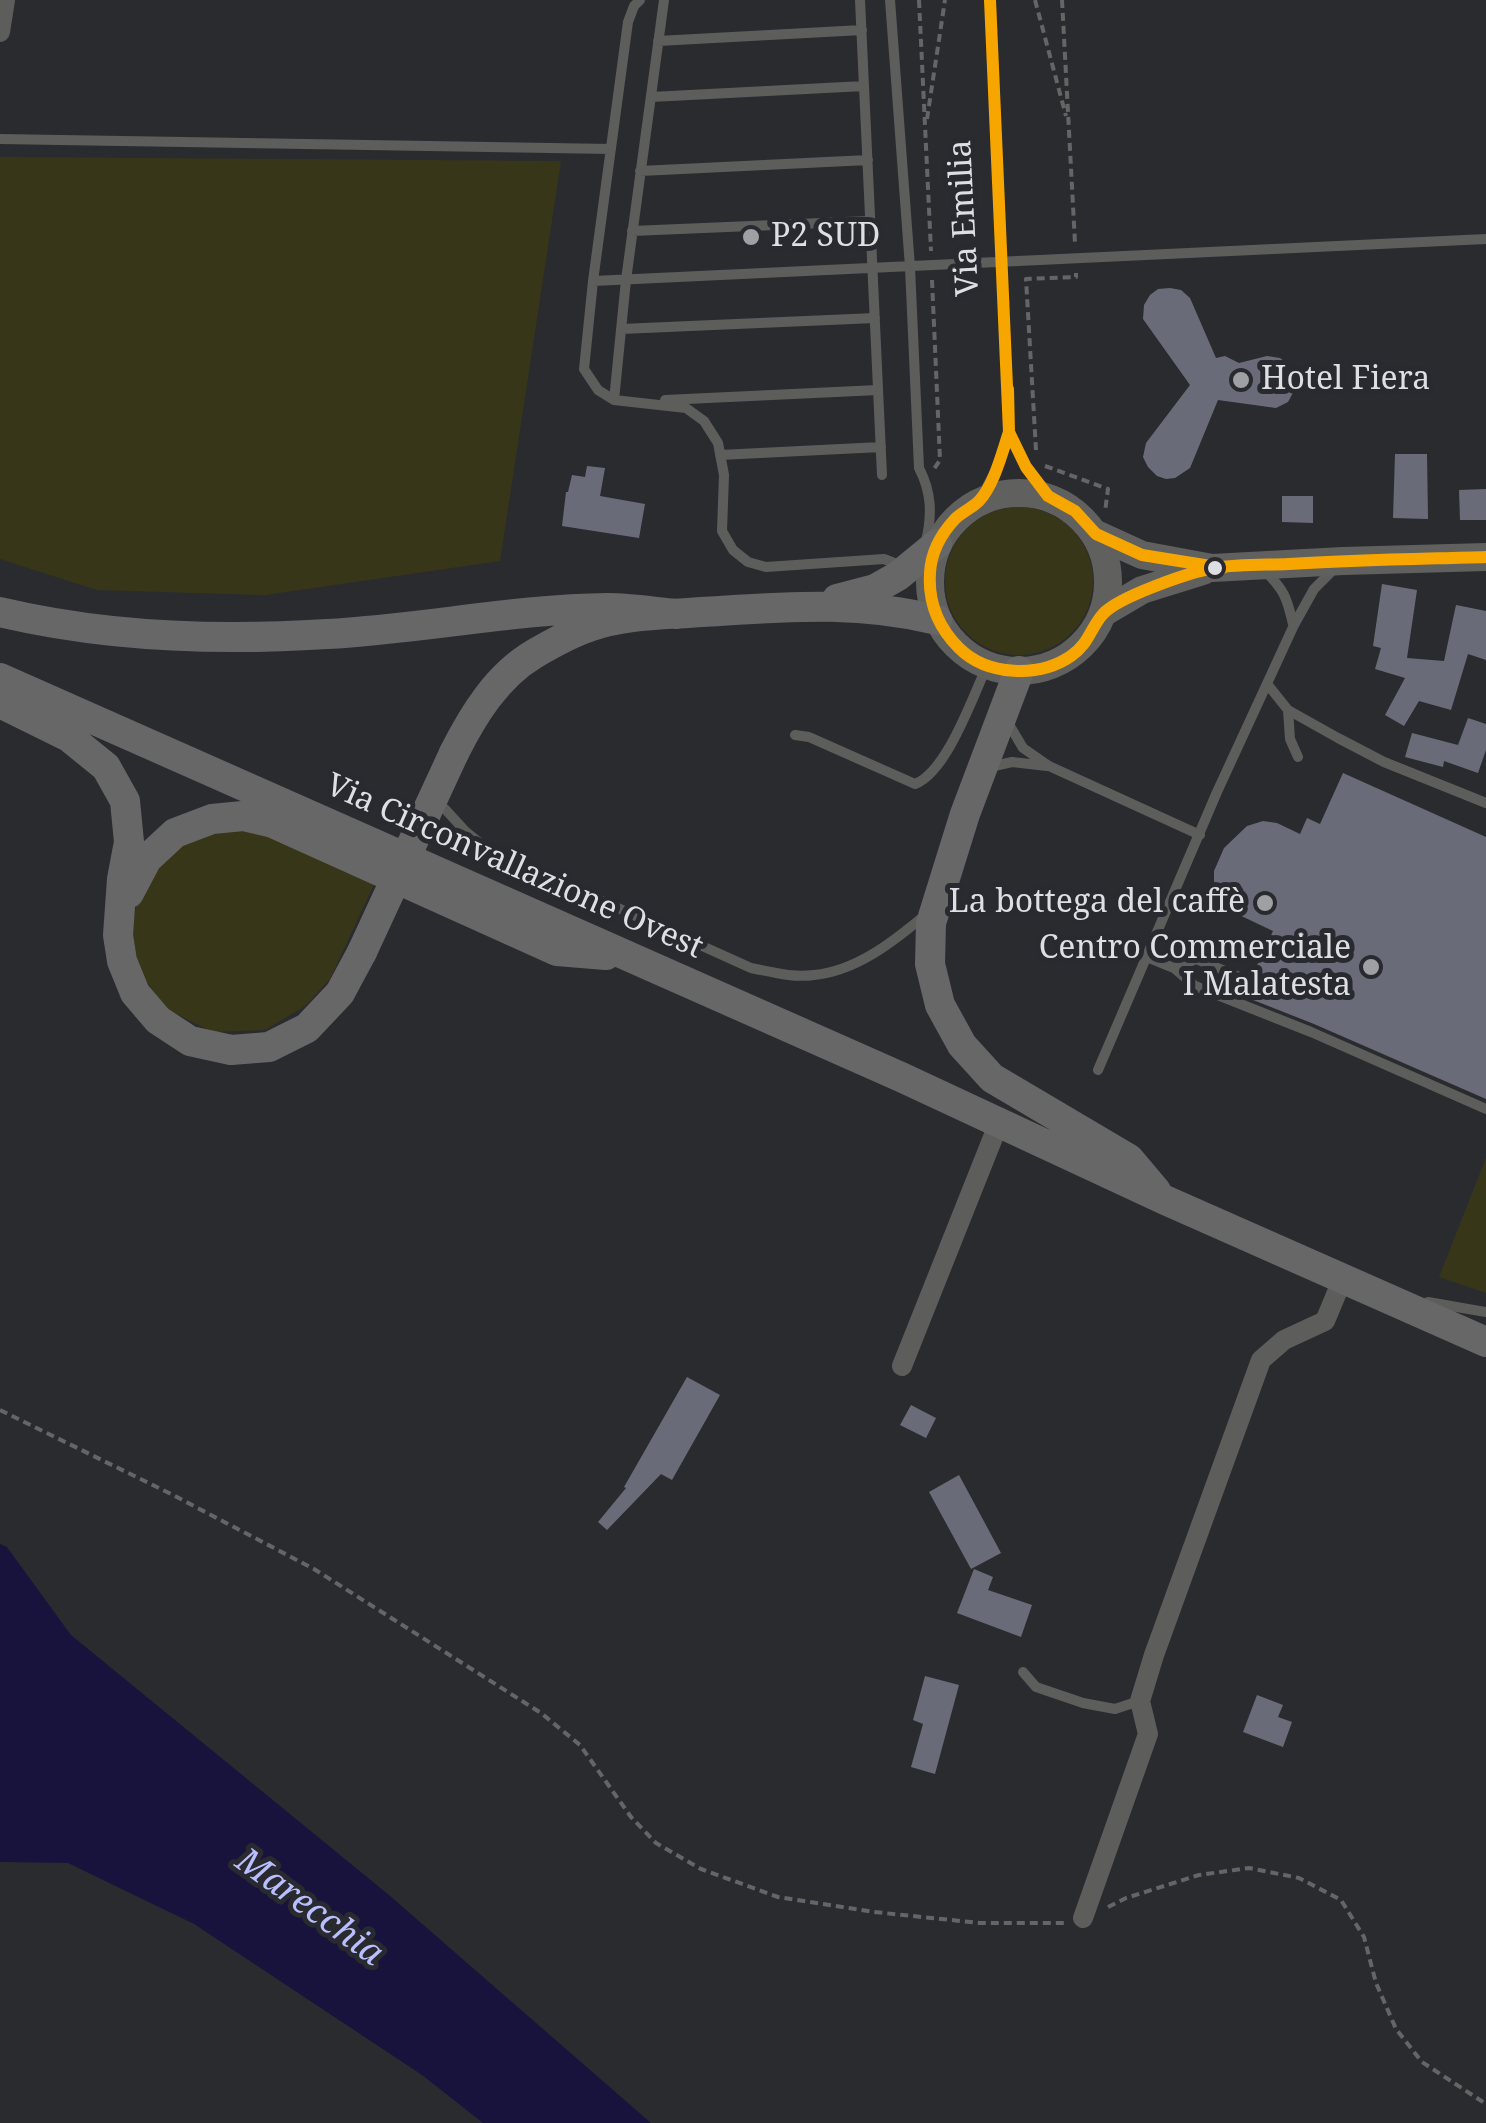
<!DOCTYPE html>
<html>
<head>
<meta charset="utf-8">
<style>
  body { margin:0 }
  canvas { display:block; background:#2a2b2f }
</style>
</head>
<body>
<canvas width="1486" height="2123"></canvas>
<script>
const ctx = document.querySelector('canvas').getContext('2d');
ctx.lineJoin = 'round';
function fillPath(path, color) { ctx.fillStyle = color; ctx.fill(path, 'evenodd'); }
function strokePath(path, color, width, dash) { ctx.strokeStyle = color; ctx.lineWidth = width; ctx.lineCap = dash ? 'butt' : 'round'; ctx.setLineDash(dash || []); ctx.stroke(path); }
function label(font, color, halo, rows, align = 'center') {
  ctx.font = font + ' "Noto Serif",serif'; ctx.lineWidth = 10; ctx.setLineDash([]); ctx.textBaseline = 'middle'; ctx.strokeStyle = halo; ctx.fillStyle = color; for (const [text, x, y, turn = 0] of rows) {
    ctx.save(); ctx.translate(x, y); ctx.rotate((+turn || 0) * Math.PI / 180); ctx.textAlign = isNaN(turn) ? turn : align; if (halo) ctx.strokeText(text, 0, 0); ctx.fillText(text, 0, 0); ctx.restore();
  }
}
const green = new Path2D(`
  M0,157l561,4 -61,400 -235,34 -168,-5 -97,-31z
  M945 581a74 74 0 1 1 148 0a74 74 0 1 1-148 0Z
  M259,828l116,54 -45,97 -25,27 -40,24 -52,2 -49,-24 -26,-40 -6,-40 6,-32 17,-29 24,-22 33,-15z
  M1486,1158v135l-47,-16z`);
const water = new Path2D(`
  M0,1544l7,3 64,88 318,260 262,228h-168l-61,-48 -228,-151 -126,-61 -68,-1z`);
const building = new Path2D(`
  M1170,288l11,2 9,8 26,60 9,-2 14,7 28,-7 13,2 8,6 7,11 -1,16 -6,11 -12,6 -58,-8 -28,68 -15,10 -9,1 -9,-3 -9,-9 -5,-10 3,-14 44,-58 -47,-66 1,-14 6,-10 8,-6z
  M1395,454h32l1,65 -35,-1z
  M587,466l18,2 -5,28 45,8 -6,34 -77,-12 4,-34h2l4,-17 13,2z
  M1486,489v31h-26l-1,-30z
  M1282,496h31v27l-31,-1z
  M1382,584l35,6 -10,68 37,3 12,-56 30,6v49l-18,-6 -17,56 -32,-9 -15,25 -19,-11 20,-37 -30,-9 6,-21 -8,-2z
  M1468,718l18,6v26l-8,23 -34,-12 -1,6 -38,-10 7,-24 46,12z
  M1343,773l143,64v262l-172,-75 -71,-28 4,-7 8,-5 -2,-10 20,-43 -38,-18 -14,-13 -7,-16v-13l10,-23 23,-22 16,-5 14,2 23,11 7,-16 13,6z
  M687,1377l33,18 -48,85 -11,-6 -54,56 -9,-8 28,-34 -2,-1z
  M911,1405l25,13 -10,20 -26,-13z
  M959,1475l42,78 -30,16 -42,-77z
  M974,1569l19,8 -5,13 44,15 -11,32 -64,-24z
  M925,1676l34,9 -24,89 -24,-7 12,-43 -10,-4z
  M1257,1695l26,10 -5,12 14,5 -9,25 -40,-15z`);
const path = new Path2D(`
  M919,0l12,251
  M1035,0l31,116
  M1062,0l13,243
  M927,119l18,-119
  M932,280l8,180 -6,9
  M1036,450l-10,-171 50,-2v-4
  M1045,466l63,23 -3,23
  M0,1410l171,84 143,75 227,144 39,32 51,72 25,26 45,26 77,28 96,15 106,11h86
  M1108,1907l18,-9 73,-23 50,-7 50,10 42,22 23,37 12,46 20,46 26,33 64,42`);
const lane = new Path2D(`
  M860,0l22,475
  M890,0l20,267 9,201c13,25 13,47 7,73
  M658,41l204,-11
  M651,97l213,-11
  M0,139l611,10
  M640,171l228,-11
  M632,231l238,-10
  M593,281l35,-259 6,-16 6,-6
  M621,329l254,-11
  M614,400l12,-120 38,-280
  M665,400l213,-10
  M1009,432l17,35 22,29
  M720,455l161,-8
  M980,500l19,-36 10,-32 -19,-432
  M902,566l-18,-7 -118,8 -18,-5 -15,-12 -11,-19 2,-56 -6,-32 -14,-22 -18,-13 -72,-8 -16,-10 -14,-21 9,-88 893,-42
  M1264,570c20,19 23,28 29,54
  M1268,685l20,25 50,28 46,24 102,41
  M1288,710l2,29 8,18
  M1007,721l16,27 26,18 151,69
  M795,735l14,2 106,47c32,-12 58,-88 72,-118
  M990,767l22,-5 35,4
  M445,809l21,23 21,17 264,119c21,4 41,10 63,7 42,-4 79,-33 110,-59
  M1147,957l27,11 21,18 116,46 175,77
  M1174,968l22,-9 51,21
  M1098,1070l119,-278 77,-167 20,-36 21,-21
  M1428,1302l58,10
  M1023,1672l13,15 47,16 32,6 24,-8`);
const street = new Path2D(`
  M0,32l5,-32
  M902,1366l96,-241
  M1083,1918l65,-184 -8,-33 14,-46 107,-295 23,-20 41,-19 18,-43`);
const secondary = new Path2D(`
  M930 582a89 89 0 1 1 178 0a89 89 0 1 1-178 0Z
  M1096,534l46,21 70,13 131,-7 143,-4
  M1103,613l39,-23 61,-19`);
const primary = new Path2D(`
  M837,599l38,-10 23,-13 39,-32
  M0,612c106,25 218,29 327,22 94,-5 187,-25 281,-26 23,0 46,4 69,6
  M1019,671l-54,143 -34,109 -1,41 10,41 22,40 30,33 137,81 27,32
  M0,678l901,399 264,123 321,142
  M0,703l69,34 37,30 19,34 4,41 -7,37 -4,56 4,26 13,32 23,27 32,21 41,9 38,-3 38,-19 33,-35 22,-41
  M454,753c19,-38 43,-77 80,-99 17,-10 37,-21 55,-27 36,-13 76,-12 113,-15 82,-5 155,-12 235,8
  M129,893l18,-34 28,-26 37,-14 31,-3 30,7 284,128 49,4`);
const primaryBridge = new Path2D(`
  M362,952l92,-199`);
const bus1 = new Path2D(`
  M990,0l19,432c-7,21 -15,53 -30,69 -7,7 -17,11 -24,18 -14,15 -24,34 -25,54 -2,30 8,54 29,75 28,28 80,30 112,8 18,-12 20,-29 32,-42 15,-17 87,-42 111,-46 24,-4 50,-3 75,-4 66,-4 131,-5 197,-7
  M1008,389l1,43 17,35 22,29 27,15 21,23 46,21 81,13`);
const markers = [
  [751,237,10,"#9fa0a4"],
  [1241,380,10,"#9fa0a4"],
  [1215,568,9,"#dedfe3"],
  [1265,903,10,"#9fa0a4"],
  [1371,967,10,"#9fa0a4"]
];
const streetNames = [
  ["Via Emilia",965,218,-93],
  ["Via Circonvallazione Ovest",514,867,24]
];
const poiNames = [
  ["P2 SUD",771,237],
  ["Hotel Fiera",1261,380],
  ["La bottega del caffè",1245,903,"right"],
  ["Centro Commerciale",1351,949,"right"],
  ["I Malatesta",1351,986,"right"]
];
const waterNames = [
  ["Marecchia",309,1908,36]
];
fillPath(green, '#383618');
fillPath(water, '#17133d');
fillPath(building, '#6a6b78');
strokePath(path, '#656565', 4, [8, 5]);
strokePath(lane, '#5d5d5c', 10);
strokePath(street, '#5d5d5c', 20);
strokePath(secondary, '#60605f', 28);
strokePath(primary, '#676767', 30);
strokePath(primaryBridge, '#676767', 30);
strokePath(bus1, '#f7a600', 12);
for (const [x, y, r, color] of markers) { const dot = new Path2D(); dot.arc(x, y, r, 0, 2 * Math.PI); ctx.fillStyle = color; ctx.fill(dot); strokePath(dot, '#292a30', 4); }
label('32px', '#dedfe3', '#292a30', streetNames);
label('32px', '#dedfe3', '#292a30', poiNames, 'left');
label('italic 35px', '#b9befe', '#292a30', waterNames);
</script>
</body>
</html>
